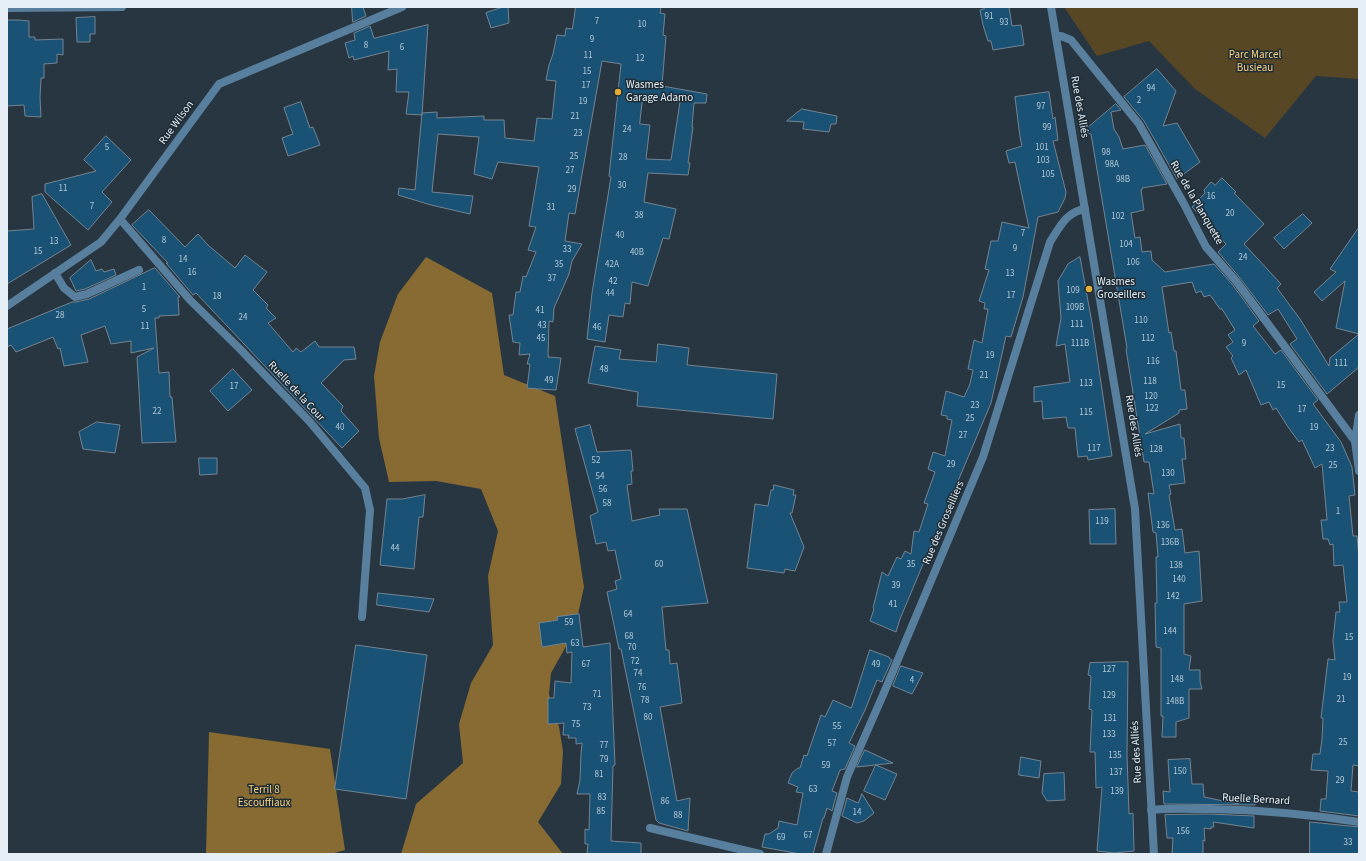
<!DOCTYPE html>
<html>
<head>
<meta charset="utf-8">
<style>
  body { margin:0 }
  #map { position:relative; width:1366px; height:861px; overflow:hidden; background:#283641; font-family:"Source Sans 3",sans-serif }
  canvas { display:block }
  .frame { position:absolute; inset:0; border:8px solid #e6eff6; pointer-events:none }
</style>
</head>
<body>
<div id="map">
<canvas width="1366" height="861"></canvas>
<div class="frame"></div>
</div>
<script>
const ctx = document.querySelector('canvas').getContext('2d');
ctx.lineJoin = 'round';
function fillPath(path, color) { ctx.fillStyle = color; ctx.fill(path, 'evenodd'); }
function strokePath(path, color, width, dash) { ctx.strokeStyle = color; ctx.lineWidth = width; ctx.lineCap = dash ? 'butt' : 'round'; ctx.setLineDash(dash || []); ctx.stroke(path); }
function label(font, color, halo, rows, align = 'center') {
  ctx.font = font + ' "Source Sans 3",sans-serif'; ctx.lineWidth = 3; ctx.setLineDash([]); ctx.textBaseline = 'middle'; ctx.strokeStyle = halo; ctx.fillStyle = color; for (const [text, x, y, turn = 0] of rows) {
    ctx.save(); ctx.translate(x, y); ctx.rotate((+turn || 0) * Math.PI / 180); ctx.textAlign = isNaN(turn) ? turn : align; if (halo) ctx.strokeText(text, 0, 0); ctx.fillText(text, 0, 0); ctx.restore();
  }
}
const green = new Path2D(`
  M1064,7h295v72l-43,-3 -51,62 -70,-49 -46,-48 -52,15z`);
const forest = new Path2D(`
  M426,257l66,36 12,82 51,21 29,191 -10,45 -23,41 -2,21 10,33 4,24 -2,33 -23,38 25,32h-162l15,-50 47,-41 -4,-39 12,-41 22,-38 -5,-69 10,-45 -17,-42 -45,-8 -47,1 -10,-44 -5,-62 6,-34 18,-48z
  M209,732l121,17 15,101 -14,4h-125z`);
const building = new Path2D(`
  M352,7h11l3,9 -13,6z
  M503,7h5l1,16 -18,5 -5,-15z
  M576,7h85l-1,6 5,1 -2,21 3,1 -4,50 45,8 -1,9h-12l-2,24h1l-5,36h2l-2,12 -40,-2 -4,29 32,7 -7,30 -6,-1 -15,48 -16,-4 -2,22 -5,-1 -2,14 -14,-2 -4,27 -18,-3 5,-46 19,-116 -2,-1 12,-112 -19,-3 -27,153 -6,-1 -4,28 17,3 -10,17 -3,13 -15,34 -1,14 -4,-1 -1,36 13,1 -5,32 -18,-1 -11,-1 3,-24h-3l3,-10 -11,1 1,-12 -7,-1 -4,-27h4l3,-23h4l3,-16 3,1 10,-25 -8,-2 8,-23 -7,-1 10,-59 -41,-5 -6,17 -18,-5 5,-37 -41,-3 -6,58 41,4 -3,18 -39,-9 -33,-10 1,-7 16,2 7,-77 15,-1v6l47,-2v4h20l1,18 29,3 3,-23 15,1 4,-38 -10,-1 3,-15 4,-11 4,-19 8,1 1,-8 6,1zM643,98l37,4 -9,58 -25,-1 4,-34 -10,-1z
  M983,7h26l3,19 9,-1 3,20 -31,5 -2,-9h-3l-5,-16 -3,-15 4,-1z
  M95,17v17h-5v8h-13l-1,-24z
  M7,20h12l10,1v16h6v3l28,-1v16l-6,-1v9l-13,1v14h-3l-1,19 1,20 -16,-1 -1,-11 -17,1z
  M428,25l-6,90 -16,-1 3,-22h-13l1,-23 -9,1 1,-19 -35,9 -1,-4 -4,2 -4,-15 10,-3 -1,-7 16,-7 4,12z
  M1157,69l19,22 -13,35 14,-3 23,39 -23,17 -33,-58 -20,-24z
  M1049,92l4,27 2,-2 3,23 -5,1 13,51 -1,6 -7,14 -20,5 -15,80 -12,40 -5,-1 -15,67 -33,78 -22,57 -4,8 -1,-1 -31,74 -4,13 -26,-11 4,-12 -1,-1 9,-36 6,4 9,-19 4,2 4,-8 6,3 3,-23 5,1 9,-28 -4,-1 11,-31 -7,-3 5,-17 12,4 7,-36 -5,-1v-3l-6,-1 5,-24 18,6 6,-13 3,-14 -5,-1 6,-29 8,3 6,-34h-4l1,-6 -6,-2 10,-31 -4,-1 6,-28h7l4,-19 27,6 -14,-66 -6,1 -3,-12 16,-5 -2,-9 -5,-40z
  M301,102l9,26 3,-1 7,18 -32,11 -6,-18 11,-4 -9,-26z
  M1116,104l5,6 -10,2 3,17 5,8 4,12 22,-4 22,39 -25,4v2h-1l3,20 -13,3 4,25 5,-1 2,15 9,-1 1,9 13,12 49,-8 18,20 27,37 -6,5 22,28 6,-4 37,50 -5,4 28,38 11,25 3,28 -6,1 4,40h4l2,21v209l-6,-1 -2,26 8,1v24l-39,-5 1,-12h5l2,-28 -17,-1 2,-16h7l2,-15 1,-21h-2l7,-59 7,1 -2,-19 3,-29h4l-1,-10h8l-4,-37 -9,1 -1,-22 -3,1 -2,-6h-5l-2,-19h6l-5,-56 -7,4 -13,-28 -3,2 -11,-15 -12,-19 -3,2 -4,-8 -8,3 -15,-35 -7,5 -8,-17 2,-2 -7,-9 7,-5 -5,-7 7,-5 -13,-21h-2l-10,-14 -6,2 -3,-6 -5,2 -4,-11 -30,5 7,46 2,-1 3,19h2l5,39h4l2,19 -8,1v3l-34,21 35,-10 1,14h3l2,21h-4l3,24 -16,2 2,9 -2,1 1,6 5,29 7,-1 3,24 14,-2 3,50 -18,3v50l7,2 -2,14h11v11l2,8h-13v29l-13,4v15h-14l1,-21h-2v-68l-5,-1 -1,-44h2l-1,-46h2l-2,-24 -3,-1 -5,-39 6,1 -5,-32h-5l-18,-113 1,-1 -36,-214 -7,-3z
  M802,109l35,7 -1,8h-5l-2,8 -26,-3 1,-7 -17,-1z
  M106,136l25,24 -29,32 10,10 -24,28 -43,-38v-8l51,-13 -12,-11z
  M1222,178l14,14 -2,1 30,31 -20,20 37,40 -4,4 23,31 29,47 1,-8 29,-24 -23,-6 9,-47 -23,20 -8,-9 22,-20 -6,-3 29,-42v136l-1,5 -31,26 -37,-50 7,-5 -19,-30 -10,6 -28,-37 -22,-26 8,-8 -34,-37 13,-14 -1,-3 7,-8 4,3z
  M42,194l29,51 -64,39v-53l27,-2 -2,-32z
  M149,210l36,37 13,-13 10,11 27,23 10,-13 22,17 -14,18 15,15 -2,3 10,10 -8,5 25,29 3,-4 5,4 14,-11 4,6h35l2,12 -12,1 -23,23 22,23 -2,5 18,20 -17,17 -146,-155 -3,2 -27,-32h2l-36,-38z
  M1303,214l9,9 -28,26 -10,-11z
  M1080,257l12,66 20,133 -24,4 -1,-4 -9,1 -3,-29h-7l-2,-11 -23,2 -1,-18 -8,1v-15l36,-5 -5,-38 -9,2 5,-28 -3,-37 10,-17z
  M91,260l5,11 6,-2 2,3 10,-3 2,6 -31,14 -9,2 -6,-13z
  M155,268l25,29h-2l1,18 -20,1v2h-4l4,55 10,-1 1,25h2l4,45 -34,1 -5,-86 17,-9 -23,5v-12l-20,3 -6,-18 -24,9 7,27 -24,4 -4,-18 -2,1 -5,-12 -37,15 -5,-7 -4,2v-18l65,-27h4l13,-3z
  M658,344l31,4 -2,17 90,9 -4,45 -136,-13 1,-14 -50,-9 7,-37 26,4 -2,9 37,3z
  M233,369l19,21 -24,21 -18,-20z
  M97,422l23,3 -5,28 -32,-4 -4,-17z
  M590,425l7,27 34,-2 2,21h-2l1,13 -5,1 5,36 28,-6 -1,-6h28l21,94 -46,4 4,43h3l1,14 7,-1 5,40 -22,4 17,94 13,-3 -2,33 -29,-8 -3,-3 -35,-171h-2l-12,-57 10,-3 -2,-8 6,-2 -6,-29 -7,1 -2,-9 -10,2 -6,-28 8,-4 -23,-83z
  M199,458h18v16l-17,1z
  M774,485l20,5 -1,5h3l-4,18h-2l14,34 -9,24 -10,-2 -1,4 -37,-5 8,-64 13,2 3,-16h2z
  M425,495l-2,22h-4l-5,52 -34,-4 7,-66h15z
  M1115,509l1,35h-26l-1,-34z
  M378,593l56,6 -5,13 -52,-7z
  M579,614l4,33 27,-4 5,122 -2,1 -2,75 30,2v11h-54l1,-10h-3v-15l4,1 1,-36h-13l3,-14 1,-26 1,-11 -6,1v-6h-8l1,-3h-6l1,-12 -16,1v-26h6l1,-17 16,2 1,-31 -5,1 -1,-10 -24,4 -3,-24 19,-3 -1,-3z
  M356,645l71,10 -21,144 -71,-10z
  M870,650l19,7v1l3,2 -10,22 -5,-2 -12,30 -16,33 6,3 -10,23 -5,1 -8,21 5,2 -5,18 -5,-3 -3,10h-1l-10,36h-13l-38,-7 3,-13h4l9,-6 1,-7 18,4 6,-32 -7,-1 2,-5 -10,-4 4,-10 6,-5h2l4,-13 3,1 14,-41 4,2 8,-17 18,8z
  M1128,662l-1,93 2,59 4,-1 1,38 -20,2 -17,-2 5,-64 -6,1 -1,-36h-5l2,-42 -3,-1 2,-33 -3,-1 2,-12z
  M901,666l22,7 -11,21 -19,-8z
  M865,750l28,13 -36,4z
  M1021,757l20,4 -2,17 -20,-3z
  M1190,759l2,25h11l1,13 34,7v-8h17v9l-91,-1 -1,-13 7,1 -2,-32z
  M876,765l21,9 -12,26 -21,-9z
  M1064,773l1,27 -18,1 -5,-8 2,-19z
  M862,794l12,19 -10,8 -7,2 -15,-7 5,-18 11,5z
  M1209,814l45,2v12l-41,-6 1,5h-3v2l-7,-1 1,13 -2,-1v14h-31l1,-16h-6l-2,-23z
  M1310,822l49,5v27h-49z`);
const minor = new Path2D(`
  M7,8l115,-1
  M1056,37l5,-1 10,4 68,84 45,80 22,43 30,34 119,160 3,3
  M120,219l70,81 50,49 70,73 55,66 5,22 -8,107
  M55,273l9,15 11,9 12,-3 52,-24
  M7,306l94,-64 19,-23 99,-135 183,-77
  M1151,810c19,-2 39,-1 58,-1 52,1 99,5 150,13
  M650,828l110,26
  M826,854l21,-77 36,-82 100,-238 67,-215c10,-15 16,-30 35,-33`);
const tertiary = new Path2D(`
  M1051,7l84,502 19,345
  M1359,415l-4,26 4,30`);
const markers = [
  [618,92,4,"#e3ae35"],
  [1089,289,4,"#e3ae35"]
];
const numberNames = [
  ["91",989,17],
  ["7",597,22],
  ["93",1004,23],
  ["10",642,25],
  ["9",592,40],
  ["8",366,46],
  ["6",402,48],
  ["11",588,56],
  ["12",640,59],
  ["15",587,72],
  ["17",586,86],
  ["94",1151,89],
  ["2",1139,101],
  ["19",583,102],
  ["97",1041,107],
  ["21",575,117],
  ["99",1047,128],
  ["24",627,130],
  ["23",578,134],
  ["5",107,148],
  ["101",1042,148],
  ["98",1106,153],
  ["25",574,157],
  ["28",623,158],
  ["103",1043,161],
  ["98A",1112,165],
  ["27",570,171],
  ["105",1048,175],
  ["98B",1123,180],
  ["30",622,186],
  ["11",63,189],
  ["29",572,190],
  ["16",1211,197],
  ["7",92,207],
  ["31",551,208],
  ["20",1230,214],
  ["38",639,216],
  ["102",1118,217],
  ["7",1023,234],
  ["40",620,236],
  ["8",164,241],
  ["13",54,242],
  ["104",1126,245],
  ["9",1015,249],
  ["33",567,250],
  ["15",38,252],
  ["40B",637,253],
  ["24",1243,258],
  ["14",183,260],
  ["106",1133,263],
  ["35",559,265],
  ["42A",612,265],
  ["16",192,273],
  ["13",1010,274],
  ["37",552,279],
  ["42",613,282],
  ["1",144,288],
  ["109",1073,291],
  ["44",610,294],
  ["17",1011,296],
  ["18",217,297],
  ["109B",1075,308],
  ["5",144,310],
  ["41",540,311],
  ["28",60,316],
  ["24",243,318],
  ["110",1141,321],
  ["111",1077,325],
  ["43",542,326],
  ["11",145,327],
  ["46",597,328],
  ["45",541,339],
  ["112",1148,339],
  ["111B",1080,344],
  ["9",1244,344],
  ["19",990,356],
  ["116",1153,362],
  ["111",1341,364],
  ["48",604,370],
  ["21",984,376],
  ["49",549,381],
  ["118",1150,382],
  ["113",1086,384],
  ["15",1281,386],
  ["17",234,387],
  ["120",1151,397],
  ["23",975,406],
  ["122",1152,409],
  ["17",1302,410],
  ["22",157,412],
  ["115",1086,413],
  ["25",970,419],
  ["40",340,428],
  ["19",1314,428],
  ["27",963,436],
  ["117",1094,449],
  ["23",1330,449],
  ["128",1156,450],
  ["52",596,461],
  ["29",951,465],
  ["25",1333,466],
  ["130",1168,474],
  ["54",600,477],
  ["56",603,490],
  ["58",607,504],
  ["1",1338,512],
  ["119",1102,522],
  ["136",1163,526],
  ["136B",1170,543],
  ["44",395,549],
  ["60",659,565],
  ["35",911,565],
  ["138",1176,566],
  ["140",1179,580],
  ["39",896,586],
  ["142",1173,597],
  ["41",893,605],
  ["64",628,615],
  ["59",569,623],
  ["144",1170,632],
  ["68",629,637],
  ["15",1349,638],
  ["63",575,644],
  ["70",632,648],
  ["72",635,662],
  ["67",586,665],
  ["49",876,665],
  ["127",1109,670],
  ["74",638,674],
  ["19",1347,678],
  ["148",1177,680],
  ["4",912,681],
  ["76",642,688],
  ["71",597,695],
  ["129",1109,696],
  ["21",1341,700],
  ["78",645,701],
  ["148B",1175,702],
  ["73",587,708],
  ["80",648,718],
  ["131",1110,719],
  ["75",576,725],
  ["55",837,727],
  ["133",1109,735],
  ["25",1343,743],
  ["57",832,744],
  ["77",604,746],
  ["135",1115,756],
  ["79",604,760],
  ["59",826,766],
  ["150",1180,772],
  ["137",1116,773],
  ["81",599,775],
  ["29",1340,781],
  ["63",813,790],
  ["139",1117,792],
  ["83",602,798],
  ["86",665,802],
  ["85",601,812],
  ["14",857,813],
  ["88",678,816],
  ["156",1183,832],
  ["67",808,836],
  ["69",781,838],
  ["33",1348,843]
];
const parkNames = [
  ["Parc Marcel",1255,56],
  ["Busieau",1255,69],
  ["Terril 8",264,791],
  ["Escouffiaux",264,804]
];
const poiNames = [
  ["Wasmes",626,86],
  ["Garage Adamo",626,99],
  ["Wasmes",1097,283],
  ["Groseillers",1097,296]
];
const streetNames = [
  ["Rue des Alliés",1079,107,80],
  ["Rue Wilson",177,123,-54],
  ["Rue de la Planquette",1196,203,60],
  ["Ruelle de la Cour",296,392,47],
  ["Rue des Alliés",1133,426,81],
  ["Rue des Groseilliers",944,523,-67],
  ["Rue des Alliés",1137,752,-93],
  ["Ruelle Bernard",1256,800,3]
];
fillPath(green, '#574725');
fillPath(forest, '#876b32');
fillPath(building, '#1a5276');
strokePath(building, '#748491', 1);
strokePath(minor, '#58809e', 8);
strokePath(tertiary, '#58809e', 8);
for (const [x, y, r, color] of markers) { const dot = new Path2D(); dot.arc(x, y, r, 0, 2 * Math.PI); ctx.fillStyle = color; ctx.fill(dot); strokePath(dot, '#1e2c36', 1.5); }
label('9px', '#b3c8d6', null, numberNames);
label('11px', '#fbd17d', '#1e2c36', parkNames);
label('11px', '#e6eff6', '#1e2c36', poiNames, 'left');
label('11px', '#e6eff6', '#1e2c36', streetNames);
</script>
</body>
</html>
